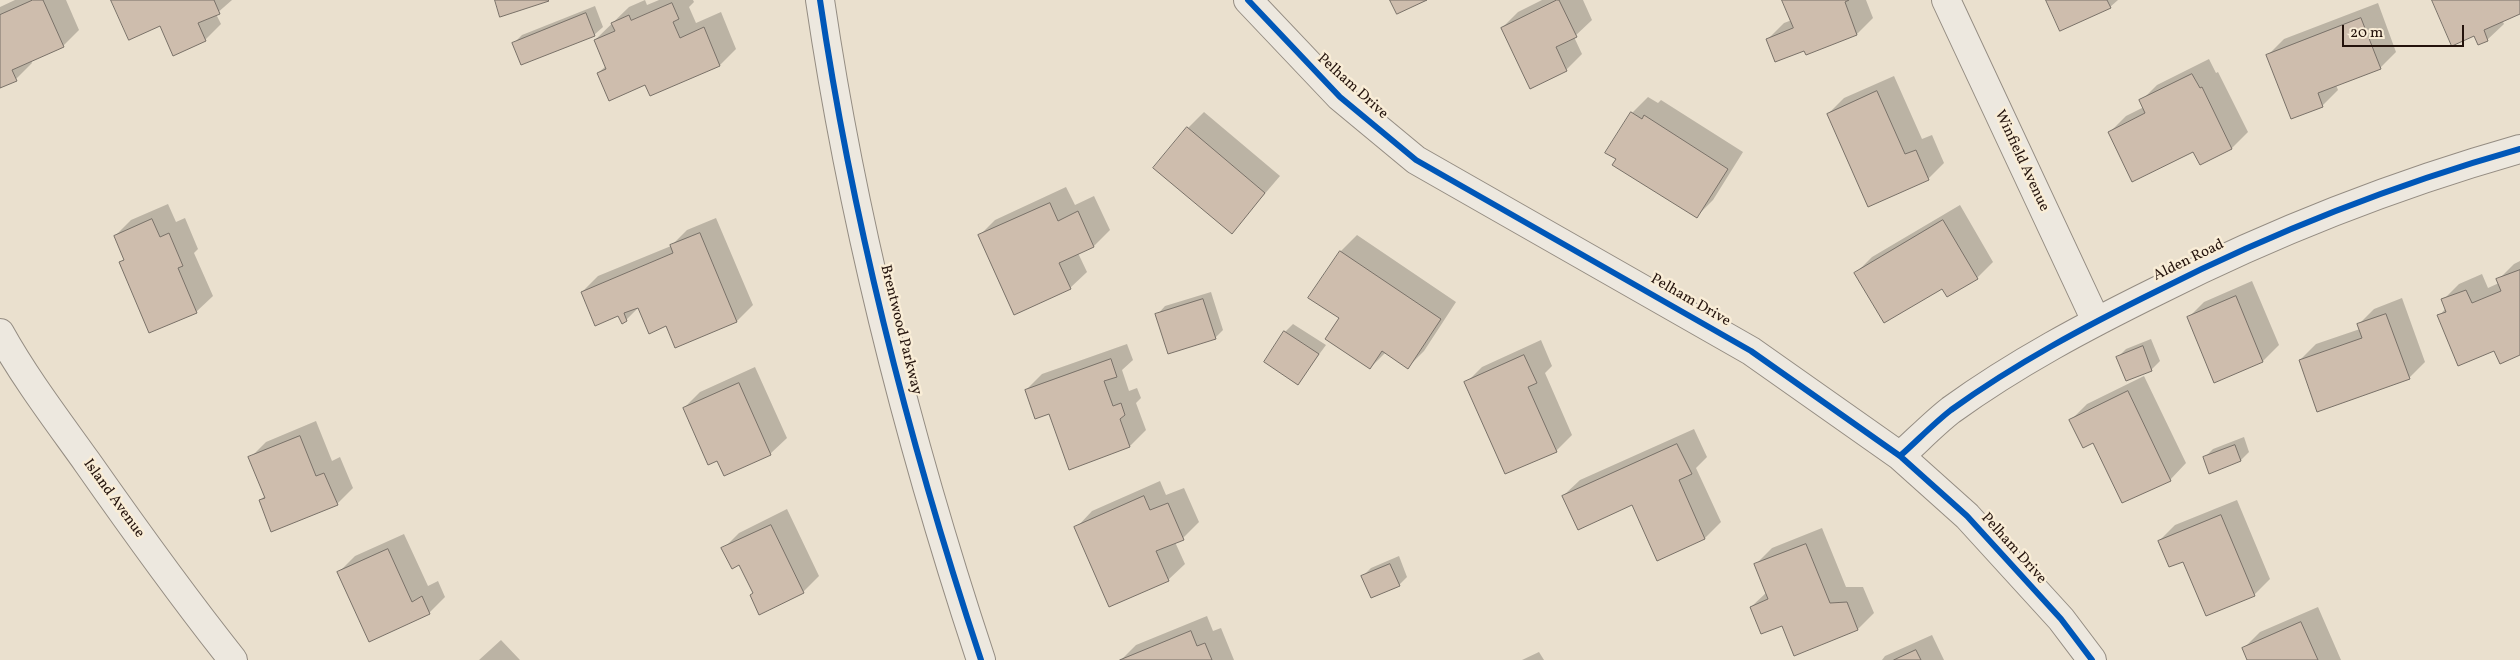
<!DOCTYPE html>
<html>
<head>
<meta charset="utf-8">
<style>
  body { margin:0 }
  #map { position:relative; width:2520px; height:660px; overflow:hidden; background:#eae0ce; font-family:Vollkorn,serif }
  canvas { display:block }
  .scale { position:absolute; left:2342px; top:25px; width:122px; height:22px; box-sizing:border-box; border:2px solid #24130c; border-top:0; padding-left:6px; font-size:15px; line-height:18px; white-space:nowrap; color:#24130c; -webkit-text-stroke:4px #f9edd7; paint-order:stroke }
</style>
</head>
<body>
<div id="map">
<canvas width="2520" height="660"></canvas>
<div class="scale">20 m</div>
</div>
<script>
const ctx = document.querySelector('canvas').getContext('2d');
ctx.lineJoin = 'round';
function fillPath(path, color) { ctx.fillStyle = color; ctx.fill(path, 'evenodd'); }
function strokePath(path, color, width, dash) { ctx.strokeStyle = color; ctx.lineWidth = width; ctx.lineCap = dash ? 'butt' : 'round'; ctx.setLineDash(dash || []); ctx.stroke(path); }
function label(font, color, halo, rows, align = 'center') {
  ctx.font = font + ' Vollkorn,serif'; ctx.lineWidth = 5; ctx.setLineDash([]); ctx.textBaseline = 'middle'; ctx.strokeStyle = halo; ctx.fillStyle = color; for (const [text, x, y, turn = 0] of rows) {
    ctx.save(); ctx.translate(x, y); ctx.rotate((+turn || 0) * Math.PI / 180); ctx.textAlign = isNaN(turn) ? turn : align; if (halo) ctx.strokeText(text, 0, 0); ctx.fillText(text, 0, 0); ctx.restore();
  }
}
const shadow = new Path2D(`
  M15,0h51l13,30 -16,16 -32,14 1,3 -16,16 -16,8v-80z
  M112,0h120l-16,14 5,10 -16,16 -44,-15z
  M645,0l2,5 12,-5h34l1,2 -5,5 7,16 25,-11 15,37 -16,16 -69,29 -5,-11 -48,-10 8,-7 -11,-26 34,-33z
  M1542,0h41l9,20 -18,17 8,17 -16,16 -64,-42 16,-16z
  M1784,0h82l7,18 -16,16 -50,19 -2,-4 -37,-10 16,-16 8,-3z
  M2048,0h70l-8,7z
  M2433,0h87v12l-18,8 2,4 -17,16 -12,-5z
  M2378,3l18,49 -16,16 -44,17 2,5 -16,16 -54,-51 16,-16z
  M595,6l8,21 -9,8 -80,8 8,-8z
  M2209,59l7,14 2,-1 30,60 -16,16 -39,2 -83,-18 16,-16 18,-9 -3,-6 16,-16z
  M1894,76l28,63 10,-4 12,28 -16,16 -100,-65 16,-16z
  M1648,97l10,6 3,-3 82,52 -30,48 -16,16 -79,-57 14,-46z
  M1204,112l76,64 -48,56 -44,-104z
  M1066,187l9,18 19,-9 16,34 -16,16 -16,7 9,19 -17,16 -91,-52 16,-16z
  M168,204l8,18 9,-4 13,31 -4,4 19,43 -17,16 -75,-50 4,-3 -10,-23 16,-16z
  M1960,205l33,57 -16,16 -35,9 -86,-14 16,-16z
  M716,218l37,87 -16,16 -70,4 -28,-18 -13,13 -44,-28 16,-16 73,-30 16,-16z
  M1357,235l99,67 -32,49 -16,16 -22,-15 -16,16 -29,-50 -31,-21 31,-46z
  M2520,261v93l-25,-4 -56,-34 7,-8 -3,-8 16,-16 23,-10 6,14 11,-5 -1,-3 16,-16z
  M2252,281l27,64 -16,16 -48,20 -27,-63 16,-16z
  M1211,292l12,38 -8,8 -58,-23 8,-9z
  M2402,298l23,64 -16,16 -109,-18 16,-16 44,-15 -2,-4 16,-16z
  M1293,324l33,21 -28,38 -13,-51z
  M2151,339l9,22 -9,9 -33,-13 8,-8z
  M1541,340l11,26 -7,7 27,62 -16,16 -90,-68 16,-16z
  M1127,344l6,16 -11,10 7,21 8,-3 4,10 -5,5 10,27 -16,16 -80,-34 -24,-22 16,-16z
  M755,367l32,71 -17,16 -53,5 -33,-51 16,-16z
  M2144,376l42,87 -16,17 -76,-39 -23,-21 16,-16z
  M316,421l16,40 8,-4 13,31 -16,16 -77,-4 5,-4 -15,-38 16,-16z
  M1694,429l13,28 -11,11 25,54 -16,16 -47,21 -25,-55 -70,-8 17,-16z
  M2244,437l5,15 -8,8 -37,-2 9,-9z
  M1160,481l6,14 18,-7 15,34 -16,16 -8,4 10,22 -17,16 -92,-52 16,-17z
  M2237,500l33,79 -16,16 -95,-54 16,-16z
  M787,509l32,67 -16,16 -49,1 -14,-30 -17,-14 16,-16z
  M1822,528l24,59h17l11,26 -16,16 -75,-5 -32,-17 16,-15 -11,-28 16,-16z
  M404,534l24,52 10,-5 7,16 -16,16 -90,-41 16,-16z
  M1399,556l8,21 -8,8 -36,-9 8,-8z
  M2318,607l23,53h-92l-5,-12 16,-16z
  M1207,616l6,15 8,-3 13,32h-113l15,-15z
  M1932,635l12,25h-62l3,-4z
  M501,640l19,20h-41z
  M1539,652l5,8h-22z`);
const building = new Path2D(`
  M33,0h10l21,47 -52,23 5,11 -17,7v-73z
  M111,0h103l6,14 -22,9 8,18 -33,15 -13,-30 -31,14z
  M495,0h53l1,1 -49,16z
  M1390,0h37l-30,14z
  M1557,0h2l18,37 -21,10 11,24 -37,18 -29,-61z
  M1782,0h67l-4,2 12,33 -51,20 -2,-4 -29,11 -9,-23 27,-11z
  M2046,0h61l4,8 -51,23z
  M2432,0h88v14l-36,16 4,11 -10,4 -4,-9 -22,10z
  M672,3l7,16 -6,3 7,16 24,-11 16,39 -70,30 -5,-11 -36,16 -12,-28 9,-4 -12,-29 21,-9 -4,-8 18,-8 2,5z
  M586,13l9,23 -74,29 -9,-22z
  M2361,18l20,51 -63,24 5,14 -32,12 -25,-64z
  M2192,74l8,14 2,-1 30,62 -32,16 -7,-13 -61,30 -24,-50 37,-19 -6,-13z
  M1877,91l28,63 11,-4 13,30 -61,27 -41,-93z
  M1631,112l11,7 2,-4 84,54 -31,49 -85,-53 4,-6 -11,-6z
  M1187,127l78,66 -33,41 -79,-66z
  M1050,203l8,18 20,-10 16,36 -35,16 12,26 -57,26 -36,-80z
  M152,219l8,18 9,-4 14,33 -5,2 19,45 -48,20 -30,-71 5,-2 -10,-24z
  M1943,220l35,59 -31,18 -5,-8 -58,34 -30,-50z
  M700,233l37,89 -62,26 -9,-22 -17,8 -11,-26 -14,5 3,8 -5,3 -4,-8 -23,10 -14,-34 92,-39 -3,-8z
  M1340,251l101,68 -33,50 -26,-18 -12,18 -45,-30 14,-21 -31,-20z
  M2520,270v85l-20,9 -6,-13 -36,15 -21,-51 9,-3 -5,-13 25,-9 6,13 29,-12 -5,-12z
  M2236,296l27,66 -49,21 -27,-66z
  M1203,299l13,40 -48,15 -13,-40z
  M2386,314l24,65 -93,33 -18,-52 63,-22 -5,-14z
  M1284,331l35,23 -21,31 -34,-23z
  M2143,346l9,25 -26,10 -10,-24z
  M1524,355l13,28 -9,4 29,65 -52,22 -41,-92z
  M1111,359l6,18 -13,4 9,25 8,-3 4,12 -5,4 10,28 -61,23 -20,-56 -14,5 -10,-29z
  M739,383l32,72 -47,21 -7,-15 -9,4 -25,-57z
  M2128,391l43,90 -49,22 -29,-60 -10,5 -14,-28z
  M300,436l16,40 8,-3 14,32 -67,27 -12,-32 6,-2 -17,-41z
  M1677,444l15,30 -13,6 26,59 -48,22 -25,-56 -54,25 -16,-34z
  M2235,445l6,16 -32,13 -6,-17z
  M1144,496l6,14 18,-7 16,37 -28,11 13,30 -60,26 -35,-80z
  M2221,515l34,81 -49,20 -23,-54 -14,5 -11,-26z
  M771,525l33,68 -45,22 -9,-20 3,-2 -14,-28 -7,4 -11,-21z
  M1806,544l24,59 17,-1 11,28 -64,26 -12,-30 -21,8 -11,-27 18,-8 -14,-35z
  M388,549l24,53 10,-6 8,18 -61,28 -32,-70z
  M1390,564l10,22 -29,12 -10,-22z
  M2301,622l17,38h-71l-5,-12z
  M1191,631l6,15 8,-3 7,17h-92z
  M1916,650l5,10h-27z`);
const minor = new Path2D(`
  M820,0c33,224 90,446 161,660
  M1248,0l92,97 76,63 335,191 149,105 67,60 94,103 31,41
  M1946,0l150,321
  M0,333c25,45 57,87 87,129 47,67 95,134 146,198
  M1900,456c17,-15 33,-32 51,-46 65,-47 135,-84 206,-119 119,-60 236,-106 363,-142`);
const cycleway = new Path2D(`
  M820,0c33,224 90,446 161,660
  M1248,0l92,97 76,63 335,191 149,105 67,60 94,103 31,41
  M1900,456c17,-15 33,-32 51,-46 65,-47 135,-84 206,-119 119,-60 236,-106 363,-142`);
const streetNames = [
  ["Pelham Drive",1352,87,42],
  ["Winfield Avenue",2021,161,65],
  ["Alden Road",2189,261,-26],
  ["Pelham Drive",1690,301,30],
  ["Brentwood Parkway",900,330,76],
  ["Island Avenue",113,499,54],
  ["Pelham Drive",2013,549,48]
];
fillPath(shadow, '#0003');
fillPath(building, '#cebdad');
strokePath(building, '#797168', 1);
strokePath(minor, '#948c82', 30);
strokePath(minor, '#ede8df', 28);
strokePath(cycleway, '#0057b8', 6);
label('15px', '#24130c', '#f9edd7', streetNames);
</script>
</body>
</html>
